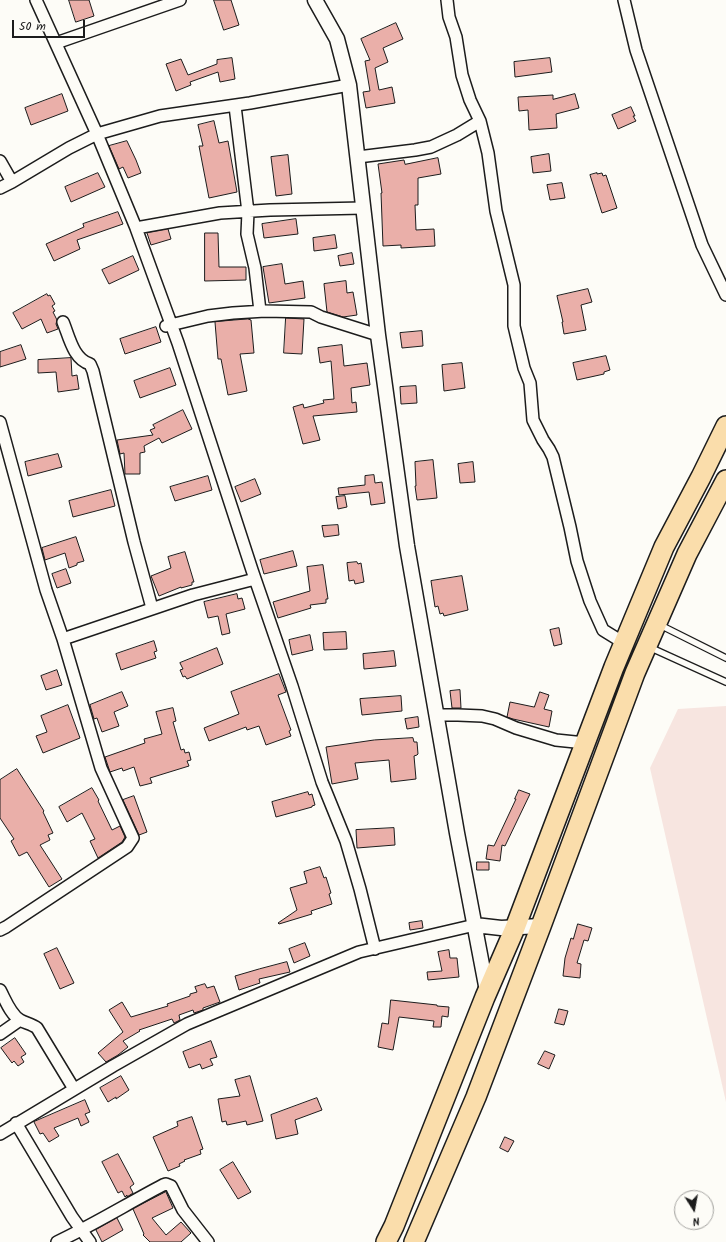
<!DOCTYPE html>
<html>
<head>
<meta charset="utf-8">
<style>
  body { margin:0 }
  #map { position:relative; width:726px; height:1242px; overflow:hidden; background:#fdfcf7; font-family:Kalam,sans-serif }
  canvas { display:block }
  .north { position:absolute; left:674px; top:1190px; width:40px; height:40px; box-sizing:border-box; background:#fdfcf7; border:1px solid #a3a29f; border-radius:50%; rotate:169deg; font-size:11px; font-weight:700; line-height:16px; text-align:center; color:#1c1c1c }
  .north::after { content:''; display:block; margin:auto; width:14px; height:18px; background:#1c1c1c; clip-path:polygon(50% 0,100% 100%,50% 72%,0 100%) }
  .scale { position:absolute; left:12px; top:20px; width:73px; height:18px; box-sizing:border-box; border:2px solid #1c1c1c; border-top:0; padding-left:5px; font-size:12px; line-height:14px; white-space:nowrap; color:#1c1c1c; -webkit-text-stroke:3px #fdfcf7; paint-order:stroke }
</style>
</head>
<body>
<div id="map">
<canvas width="726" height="1242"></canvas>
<div class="north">N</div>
<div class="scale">50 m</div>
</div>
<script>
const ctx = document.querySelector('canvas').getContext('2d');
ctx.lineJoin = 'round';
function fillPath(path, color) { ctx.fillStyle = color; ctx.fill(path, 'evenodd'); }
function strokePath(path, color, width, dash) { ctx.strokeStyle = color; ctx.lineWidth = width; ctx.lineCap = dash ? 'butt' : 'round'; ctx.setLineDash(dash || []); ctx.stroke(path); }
const built = new Path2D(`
  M726,706v396l-76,-334 28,-59z`);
const building = new Path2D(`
  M69,0h20l5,16 -18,6z
  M214,0h17l8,25 -15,5z
  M396,23l7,16 -20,9 5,14 -13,6 4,22 13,-3 3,16 -29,5 -3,-16 7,-1 -5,-30 5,-1 -9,-21z
  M232,58l3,21 -15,3 -2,-10 -28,10 1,3 -15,6 -10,-27 15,-5 7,16 29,-11v-4z
  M550,58l2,14 -37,5 -1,-15z
  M62,94l6,17 -37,14 -6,-17z
  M575,94l4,14 -23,6 1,14 -28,2 -1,-20 -9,1 -1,-14 35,-2v4z
  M631,107l4,9h-2l3,5 -18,8 -6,-14z
  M214,121l5,22 9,-2 9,51 -28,6 -10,-52h4l-5,-21z
  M127,141l9,19 5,13 -13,5 -5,-11 -4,2 -10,-23z
  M549,154l2,17 -18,2 -2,-16z
  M288,155l4,39 -16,2 -5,-39z
  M438,158l3,16 -23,4v27h-3l1,25 18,-1 1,17 -34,2v-3l-18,1 -2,-53h1l-4,-29 26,-4 1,4z
  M98,173l7,14 -34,15 -6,-15z
  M597,173v1l5,-1 1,3 3,-1 11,33 -15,5 -12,-38z
  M562,183l3,15 -15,2 -3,-15z
  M118,212l5,12 -46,16 3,9 -26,12 -8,-17 38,-17 -1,-3z
  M296,219l2,15 -34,4 -2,-14z
  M168,229l3,10 -20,6 -4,-12z
  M205,233h13l1,34h27v13l-41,1z
  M335,235l2,13 -23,3 -1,-13z
  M352,253l2,11 -14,2 -2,-10z
  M133,256l6,14 -30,14 -7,-14z
  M282,264l3,20 18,-3 2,17 -36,5 -6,-36z
  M346,281l1,12 6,-1 4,23 -14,2 -16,-5 -3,-28z
  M588,289l4,13 -11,3 5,25 -22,4 -2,-12h1l-6,-26z
  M47,294l1,2 2,-1 5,9 -3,2 3,5 -2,1 4,8 -1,4 2,5 -11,4 -6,-14 -19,10 -9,-16z
  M286,318l18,1 -2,35 -18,-1z
  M248,319l3,1 3,33 -14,1 7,37 -19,4 -7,-36h-3l-3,-37z
  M156,327l5,15 -36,12 -5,-15z
  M422,331l1,15 -21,2 -2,-15z
  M21,345l5,14 -26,8v-15z
  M342,345l2,21 23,-3 3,22 -19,3 1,15 4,-1 1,10 -44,4 7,24 -17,4 -10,-37 10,-3 1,4 20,-5 -1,-3 11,-1 -3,-38 -11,2 -2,-15z
  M606,356l4,14 -6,2v2l-27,6 -4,-17z
  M71,358l1,18 5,-1 2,14 -21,3 -2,-20 -18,1v-13z
  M462,363l3,25 -21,3 -2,-26z
  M170,368l6,17 -36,13 -6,-17z
  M416,386l1,17 -16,1 -1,-17z
  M183,410l9,19 -30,14 -3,-5 -15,8 1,6 -5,1v21h-15l-1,-21 -4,1 -3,-14 36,-5 -3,-5 5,-2 -2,-3z
  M58,454l4,13 -34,9 -3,-14z
  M433,460l4,38 -20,2 -2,-14h1l-1,-24z
  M473,462l2,20 -15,1 -2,-19z
  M374,475l1,8 7,-1 3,21 -14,2 -2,-13 -30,3 -1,-7 27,-3v-9z
  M208,476l4,14 -37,11 -5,-14z
  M255,479l6,15 -20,8 -6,-15z
  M111,490l4,16 -42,11 -4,-16z
  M345,496l2,11 -9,2 -2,-12z
  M338,525l1,10 -15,2 -2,-11z
  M76,537l8,24 -7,2v2l-8,3 -4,-15 -20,7 -3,-12z
  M293,551l4,15 -33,8 -4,-14z
  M185,552l9,30h-2v3l-11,3v-1l-22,9 -8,-20 20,-8 -3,-11z
  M357,562l1,2 3,-1 3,19 -9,2 -1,-4 -5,1 -2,-18z
  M323,565l5,34h-2v4l-16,2 1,3 -33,10 -5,-16 37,-11 -3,-24z
  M66,569l5,14 -14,5 -5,-14z
  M462,576l6,34 -24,6 -1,-3 -3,1 -2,-8 -3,1 -4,-26z
  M237,594l1,5 4,-1 3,11 -19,5 4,19 -8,2 -4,-19 -10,2 -4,-16z
  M559,628l3,16 -8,2 -4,-16z
  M346,632l1,17 -23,1 -1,-17z
  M310,635l3,15 -21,5 -3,-15z
  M154,641l3,10 -3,1 2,6 -35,12 -5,-16z
  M217,648l6,16 -36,15 -2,-3 -2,1 -3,-7 3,-1 -3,-6z
  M394,651l2,15 -32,3 -1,-15z
  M57,670l5,15 -16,5 -5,-14z
  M279,674l7,18 -8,3 13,35 -2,1 2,5 -25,9 -7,-19 -12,4 -1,-3 -37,14 -5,-13 35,-14 -8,-22z
  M460,690l1,18h-9l-2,-17z
  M122,692l6,14 -14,6 5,14 -17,6 -5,-14 -3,1 -4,-14z
  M540,692l9,3 -5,14 8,2 -3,16 -36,-8 -6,-2 3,-15 24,5z
  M401,696l1,15 -40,4 -2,-16z
  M68,705l12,33 -37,15 -7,-17 11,-4 -6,-16z
  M173,708l3,13 -3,1 8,28 3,-1 1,4 4,-1 2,8 -4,1 2,5 -39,12 2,5 -12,3 -6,-19 -11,4 -1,-3 -12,4 -5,-15 40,-14 -1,-4 18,-5 -6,-22z
  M418,717l1,10 -12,2 -2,-10z
  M413,738l1,4h3l1,12 -1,1 -3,1 2,23 -25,3 -2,-22 -34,3 3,16 -26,5 -6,-37 48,-7z
  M17,769l27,42 -1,1 10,21 -5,2 2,5 -10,5 22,34 -13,8 -22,-35 -8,4 -8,-15 3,-2 -14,-21v-38z
  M92,788l7,12 -1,1 14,29 8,-4 5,11 -3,5 -24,16 -8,-17 5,-2 -13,-26 -15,9 -8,-15z
  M519,790l11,4 -25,52 -3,-1 -2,16 -14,-2 2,-14 6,1 22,-47h-1z
  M308,792l1,3 3,-1 3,11 -3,1v1l-36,10 -4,-15z
  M134,796l13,36 -8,3 -16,-35z
  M394,828l1,17 -38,3 -1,-18z
  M477,862h12v8h-12z
  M320,867l4,11 2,-1 5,16 -2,1 3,10 -21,7 1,3 -33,10 -1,-1 19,-13 -7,-22 17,-5 -3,-11z
  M422,921l1,7 -13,2 -1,-7z
  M578,924l14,4 -4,13 -4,-1 -7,23 4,1 -1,14 -17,-2 2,-18 6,-20 2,1z
  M305,943l5,13 -16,7 -5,-14z
  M57,948l17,35 -14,6 -16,-35z
  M449,950l1,8h7l2,19 -31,3 -1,-8 15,-1 -4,-19z
  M287,962l3,10 -31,7 1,4 -21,7 -4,-14 24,-7z
  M205,984l2,4 7,-2 6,16 -17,6v2l-9,3 -1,-3 -14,5 1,5 -6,3 -2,-4 -33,11 1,1 -17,10 5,6 -10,8 -12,7 -8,-9 25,-21 -14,-22 13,-8 9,15 37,-11 -1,-2 23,-8v-2l7,-2 -2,-5z
  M391,1000l46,5v1l12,1 -1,10 -6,-1 -1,11h-8l1,-6 -35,-4 -6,33 -15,-3 4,-24 6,1z
  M559,1009l9,2 -4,14 -9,-2z
  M15,1038l11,16 -5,3 3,5 -6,4 -4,-5 -2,2 -11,-15z
  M211,1041l6,16 -7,2 3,6 -11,4 -2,-5 -11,4 -6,-16z
  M545,1051l10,4 -6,14 -11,-5z
  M121,1076l8,14 -13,9v-2l-8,5 -8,-14z
  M250,1076l13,45 -16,4 -1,-4 -19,4 -1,-4 -4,1 -4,-23 22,-3 -5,-16z
  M317,1098l5,12 -27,10 3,14 -22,5 -5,-24z
  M85,1100l5,12 -5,2 4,8 -8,4 -3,-8 -24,10 5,8 -10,6 -6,-9 -3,1 -6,-12z
  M192,1117l11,32 -3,1 1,4 -17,6 1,1 -6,3 1,2 -12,5 -15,-34 25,-11 -1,-4z
  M505,1137l9,4 -6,11 -8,-4z
  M118,1154l16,30 -4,3 3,6 -6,4v-2l-2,2 -3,-6 -4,2 -16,-31z
  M233,1162l18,30 -13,7 -18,-29z
  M166,1192l7,16 -21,10 14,17 15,-13 10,11 -10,9h-31l-7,-7 1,-1 -11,-25z
  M117,1218l6,12 -21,12 -6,-12z`);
const service = new Path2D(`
  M660,625l66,33
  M649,647l77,35`);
const minor = new Path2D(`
  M447,0l2,17 7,20 6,38 8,25 10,21 8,32 8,58 18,74v41l10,42 6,15 3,37 10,20 6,9 4,8 17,70 7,34 13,40 13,29 21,13
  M624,0l12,50 66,195 24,50
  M56,43l124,-43
  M349,85l-99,18 -90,13 -63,18 39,94 42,115 74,227 40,116 30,96 24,59 14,48 15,60
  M235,106l13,106 -1,22 8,34 5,43
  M358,157l57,-7 16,-3 26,-12 23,-14
  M0,161l12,21
  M0,188l12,-6 57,-34 28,-14 -61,-134
  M136,228l84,-15 50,-3 93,-2
  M63,322c6,14 10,37 27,42l3,7 41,171 18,66
  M166,326l42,-10 25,-3 32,-2 46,1 10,5 57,18
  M0,422l46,168 17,49 38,129 32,70 -6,9 -121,80 -6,3
  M63,639l130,-44 62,-16
  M436,715h22l24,1 13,3 21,9 40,12 29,3
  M0,990c5,9 10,24 20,30 5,3 12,4 17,8l37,61
  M0,1034l20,-14
  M16,1123l56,94 18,25
  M0,1134l113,-68 74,-42 172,-72 116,-27
  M57,1242c36,-17 70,-38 106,-57l3,-1 5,2 12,24 25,32`);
const tertiary = new Path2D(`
  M315,0l22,39 12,46 29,250 29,211 50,287 30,158
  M475,925l26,3 40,-2`);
const trunk = new Path2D(`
  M386,1242l8,-16 91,-229 30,-69 99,-261 50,-120 37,-70 25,-51
  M414,1242l62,-145 65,-171 94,-253 52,-119 39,-74`);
fillPath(built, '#f7e5e0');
fillPath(building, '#eaafa9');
strokePath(building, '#1c1c1c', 1);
strokePath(service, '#1c1c1c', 8);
strokePath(minor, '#1c1c1c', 14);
strokePath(tertiary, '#1c1c1c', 17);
strokePath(trunk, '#1c1c1c', 22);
strokePath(service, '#fdfcf7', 5.5);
strokePath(minor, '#fdfcf7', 11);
strokePath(tertiary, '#fdfcf7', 14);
strokePath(trunk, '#faddab', 19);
</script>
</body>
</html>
